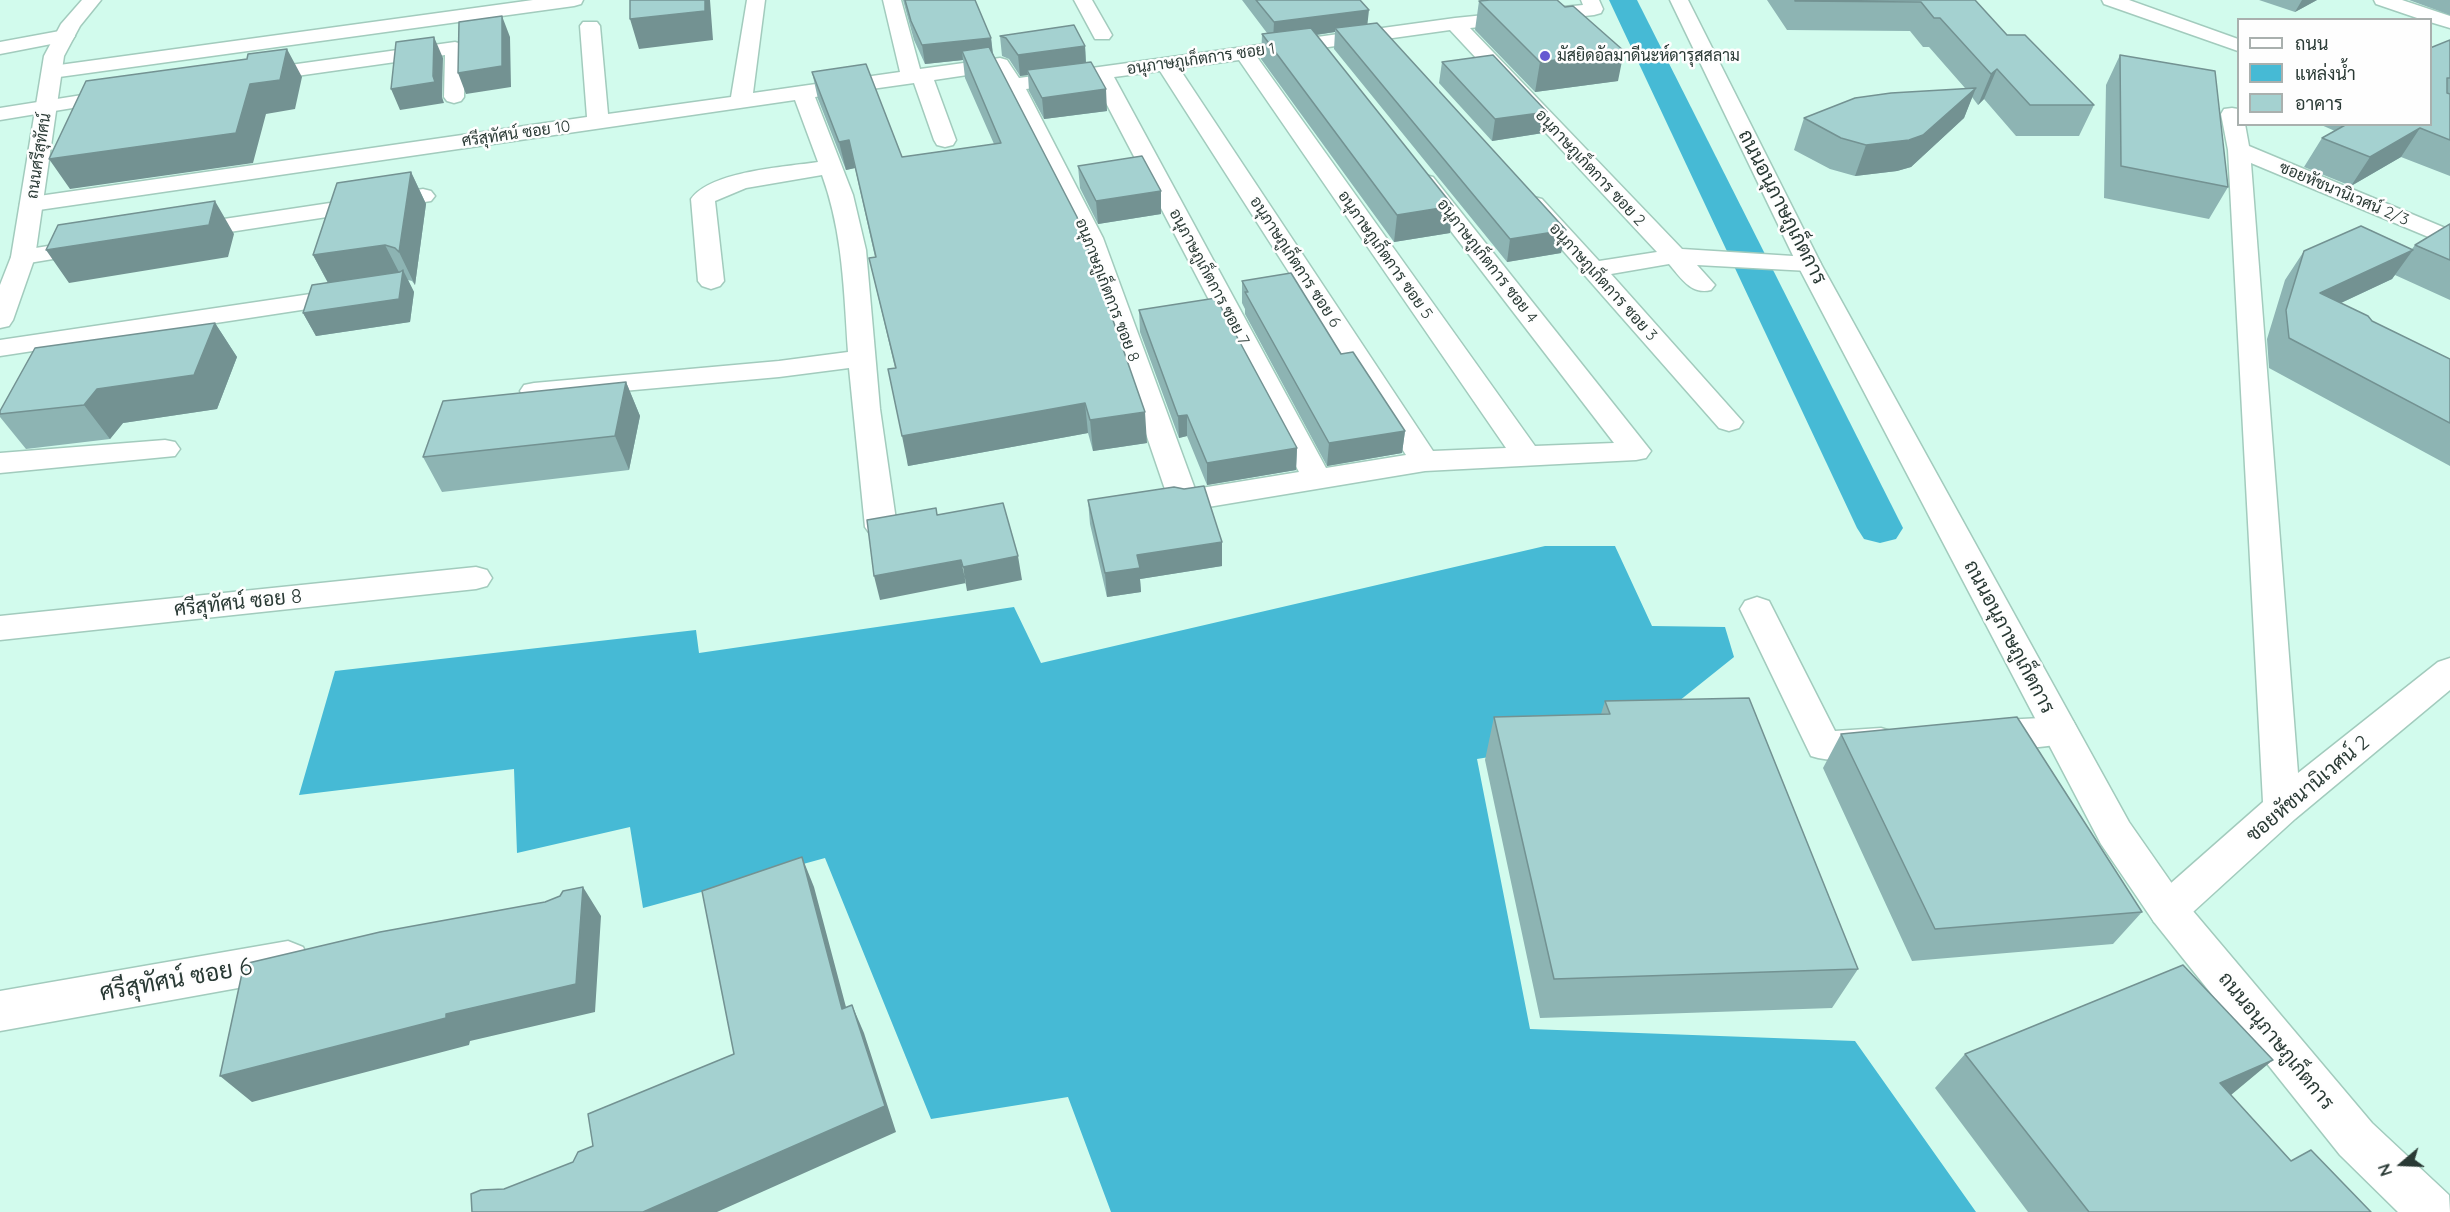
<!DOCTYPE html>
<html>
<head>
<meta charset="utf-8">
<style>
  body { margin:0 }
  #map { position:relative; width:2450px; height:1212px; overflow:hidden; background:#d2fbed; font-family:Quicksand,Sarabun,sans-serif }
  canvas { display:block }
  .legend { position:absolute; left:2237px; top:18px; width:195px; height:108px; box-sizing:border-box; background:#fefefe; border:2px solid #a9b0ae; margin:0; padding:8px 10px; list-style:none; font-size:18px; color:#2a3a35 }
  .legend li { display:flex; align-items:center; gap:12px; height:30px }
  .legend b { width:30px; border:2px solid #a9b0ae }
  .north { position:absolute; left:2372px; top:1134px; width:60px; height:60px; -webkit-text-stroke:4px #fefefe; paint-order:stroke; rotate:251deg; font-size:16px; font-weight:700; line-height:24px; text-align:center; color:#2a3a35 }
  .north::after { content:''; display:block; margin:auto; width:21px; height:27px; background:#2a3a35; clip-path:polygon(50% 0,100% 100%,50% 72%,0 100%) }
</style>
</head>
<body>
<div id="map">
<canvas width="2450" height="1212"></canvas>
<ul class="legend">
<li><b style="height:8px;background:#fff"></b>ถนน</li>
<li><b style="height:16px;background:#46bad5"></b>แหล่งน้ำ</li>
<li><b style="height:16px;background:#a4d1d0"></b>อาคาร</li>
</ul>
<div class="north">N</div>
</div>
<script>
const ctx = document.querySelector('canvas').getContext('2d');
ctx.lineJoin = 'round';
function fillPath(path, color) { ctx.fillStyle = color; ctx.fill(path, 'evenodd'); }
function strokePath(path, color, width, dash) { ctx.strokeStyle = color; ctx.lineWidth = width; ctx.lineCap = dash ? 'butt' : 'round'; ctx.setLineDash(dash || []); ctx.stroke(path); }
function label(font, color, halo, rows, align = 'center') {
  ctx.font = font + ' Quicksand,Sarabun,sans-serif'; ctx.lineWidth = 5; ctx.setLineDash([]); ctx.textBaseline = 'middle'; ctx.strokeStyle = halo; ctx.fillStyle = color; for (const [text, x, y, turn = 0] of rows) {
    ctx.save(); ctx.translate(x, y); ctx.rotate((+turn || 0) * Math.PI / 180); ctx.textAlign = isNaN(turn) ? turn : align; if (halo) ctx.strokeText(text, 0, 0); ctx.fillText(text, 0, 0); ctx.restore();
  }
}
const water = new Path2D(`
  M1545,546h70l37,80 73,1 9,30 -95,76 -162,26 53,270 325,12 121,171h-865l-43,-115 -137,22 -106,-261 -182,50 -13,-81 -113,26 -3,-84 -215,26 36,-124 361,-41 3,23 315,-46 27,56z`);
const canal = new Path2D(`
  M1609,0h28l266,528 -7,11 -16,4 -16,-4 -7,-11z`);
const street = new Path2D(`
  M533,0h50l-2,4 -7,2 -522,72 -7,-2 -3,-4 3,-4 7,-2z
  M747,0h18l-12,93 147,-21 -17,-72h18l19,69 80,-11 7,2 12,18 436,-60 128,-13 -2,-5h18l4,9 -2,4 -7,2 -124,13 212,221 127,8 9,2 3,5 -3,5 -9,2 -112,-6 18,20 -4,5c-20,5 -30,-12 -42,-26l-58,10 132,148 -4,6 -10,3 -10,-3 -197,-224 4,-5 8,-2 8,2 57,62 58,-9 -207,-222 -193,27 278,389 79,-3 -197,-256 -3,-5 3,-5 8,-2 8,2 218,274 -5,7 -10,2 -211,11 -241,40 -11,-3 -4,-7 -90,-263 -85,-167 -60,9 22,60 -3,5 -8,2 -8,-2 -3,-5 -20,-57 -99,14 38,98 13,55 14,159 17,118 -5,7 -11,4 -11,-4 -5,-7 -16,-159 -70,9 -245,22 -10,-2 -4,-6 4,-6 10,-2 245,-22 69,-9c-4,-61 -5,-119 -26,-177l-76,13 -31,13 9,80 -4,5 -9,3 -9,-3 -4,-5 -7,-82c20,-28 94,-32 127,-37l-23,-62 -763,111 -8,-2 -4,-5 4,-5 8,-2 555,-80 -7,-91 3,-4h14l3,4 8,88 123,-17zM1239,60l267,388 -73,3 -254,-383zM1160,71l246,384 -80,13 -212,-391zM1094,80l205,392 -104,17 -92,-251 -77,-149z
  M1074,0h18l20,35 -3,4h-14z
  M2102,0h27l109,39v12l-134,-47z
  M2374,0h28l48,16v12l-20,-6v-2h-7l-47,-16z
  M65,30l7,2 3,4 -3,4 -72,14v-12z
  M455,42l7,2 3,4 -1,49 -3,4 -7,2 -7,-2 -3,-4 1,-42 -191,27 -7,-2 -3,-4 3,-4 7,-2z
  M120,89l7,2 3,4 -3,4 -127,21v-12z
  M2232,108l6,1v15h7l4,22 201,84v16l-199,-83 47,610 140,-111 12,-4v32l-155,129 -113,103 -14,6 -14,-6 -6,-12 6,-12 109,-96 -35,-652 -7,-36 3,-5z
  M423,189l8,2 4,5 -4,5 -247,38 -9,-2 -3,-5 3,-5 9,-2z
  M92,239l9,2 3,5 -3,5 -78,13 -9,-2 -3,-5 3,-5 9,-2z
  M351,288l9,3 4,5 -4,5 -360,55v-16z
  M165,440l10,2 5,7 -5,7 -175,17v-20z
  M476,567l11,3 5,8 -5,8 -11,3 -476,51v-24z
  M1757,597l12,4 66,130 46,-3 13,4 5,10 -5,10c-24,8 -59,12 -83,4l-71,-147 5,-8z
  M2060,717l13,4 5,10 -5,10c-23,7 -79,11 -102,4l-5,-10 5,-10 13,-4z
  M288,941l15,6 6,13 -6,13 -15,6 -288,52v-40z`);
const secondary = new Path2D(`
  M82,0h19l-21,26 -16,30 -29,201 -22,63 -4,6 -9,2v-43l11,-28 33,-201 17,-32z
  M1670,0h18l133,264 308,558 53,76 190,225 77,72 1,17h-52l-58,-57 -186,-233 -53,-78 -304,-580z`);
const wall = new Path2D(`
  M903,0h72l16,38 2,15 154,390 -54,8 -5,-18 -180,33 -13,-98 -26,-110 6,-1 -20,-89 -9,2 -28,-71 -6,-27 90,85 92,-13 -29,-66 -2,-18 -38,4 -11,-24z
  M1242,0h120h-2l7,24 199,206 -5,23 -54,9 -173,-213 1,-17 -18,3 133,198 -56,9 -133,-183 1,-25 5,-1z
  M1767,0h208l32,35 87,70 -15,31h-63l-32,-37 -6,6 -6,-8 -8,21 -53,49 -14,4 -42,5 -25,-7 -36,-19 10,-32 161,-30 -36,-41h-6l-13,-16 -123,-1z
  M2259,0h58l-22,12z
  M2409,0h41v15z
  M1479,1l139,80 -83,11 -60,-62z
  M1000,36l85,10 1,16 21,49 -63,8 -15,-28 -1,-16 -8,1 -11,-17 -7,-3z
  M2450,40v136l-49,-19 -50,29 -47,-19 18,-29 13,-7 -16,-7h111z
  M2120,55l108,132 -19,32 -105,-21 2,-113z
  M1442,62l101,71 -51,8 -53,-58z
  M1078,166l83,48 -63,10 -18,-36z
  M411,172l15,32 -11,81 -3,-4 -4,-1 6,12 -4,30 -94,14 -13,-23 25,-30 -15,-28z
  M2450,224v76l-55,-25 -3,4 -51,24 31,18 78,38v107l-181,-98 -2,-29 18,-59 19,-29 108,-2 3,-4z
  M1242,281l99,73 64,77 -3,22 -75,13 -82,-152v-5l-3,-6z
  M1139,310l158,138 -1,22 -89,15 -20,-49 -8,2 -39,-106z
  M215,323l22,34 -20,52 -94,14 -13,16 -84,10 -26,-32v-6z
  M626,382l14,34 -11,54 -187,22 -19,-35z
  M1088,500l134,42v24l-82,13 1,13 -34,5 -17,-73z
  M1605,701l253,268 -26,39 -292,10 -55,-258 9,-43 107,-3z
  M1841,734l301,178 -29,32 -201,17 -89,-193z
  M1965,1054l265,41 61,66 80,51h-343l-93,-124z`);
const shadedWall = new Path2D(`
  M705,0h5l3,40 -74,9 -9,-30z
  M2302,0h15l-22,12z
  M1369,10l-2,18h-32v4l-62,9 1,-19z
  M502,16l8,21 1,50 -45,7 -8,-21z
  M434,37l9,21 -1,39 2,6 -44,7 -9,-21 42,-13z
  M991,38l2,19 -31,-6 1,9 -38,4 -3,-19z
  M1085,46l1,20 -59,4 1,5 -8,1 -2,-21z
  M287,49l15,28 -7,32 -29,5 -13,49 -183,26 -21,-30z
  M1624,51l-6,30 -83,11 5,-30z
  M1997,69l-13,30 -6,6 13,-31z
  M1976,88l-12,30 -53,49 -14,4 -42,5 11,-31z
  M1106,89l1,22 -63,8 -2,-21z
  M1547,112l-4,21 -51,8 3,-22z
  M2420,128l-19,29 -50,29 19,-29z
  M849,140l6,28 -9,2 -7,-28z
  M411,172l15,32 -11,81 -16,-33z
  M1161,191v23l-63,10 -2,-23z
  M215,201l19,33 -6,23 -159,26 -23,-33z
  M1453,206l-3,27 -56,9 3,-27z
  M1566,230l-5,23 -54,9 3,-23z
  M385,245l17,33 1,-8 11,22 -4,30 -94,14 -13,-23 28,-25 -18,-33z
  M2413,250l-21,29 -92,43 20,-29z
  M215,323l22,34 -20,52 -94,14 -13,16 -26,-34 13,-16z
  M626,382l14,34 -11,54 -14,-34z
  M1085,403l3,30 -180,33 -6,-30z
  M1145,412l2,31 -54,8 -3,-31z
  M1187,415v21l-8,2 -1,-22z
  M1405,431l-3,22 -75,13 2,-23z
  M1297,448l-1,22 -89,15v-22z
  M1222,542v24l-82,13 1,13 -34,5 -2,-24 32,-18z
  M1018,556l4,24 -55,11 -4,-24z
  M961,560l5,23 -86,17 -6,-24z
  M802,857l12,30 40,150 -12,-28z
  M583,887l18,29 -6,96 -125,29 -1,4 -217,57 -32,-26 226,-62z
  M852,1005l12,28 32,99 -179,80h-74z
  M2273,1060l-42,35 -11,-12z`);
const building = new Path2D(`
  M630,0h75v11l-75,8z
  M905,0h70l16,38 -69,7 -11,-24z
  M1256,0h104l9,10 -95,12z
  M1490,0h67l8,7 8,-1 51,45 -84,11 -61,-61z
  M1795,0h180l32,35h18l69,70h-64l-33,-36 -6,5 -51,-56h-6l-13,-16 -126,-1z
  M502,16v50l-44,7 1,-51z
  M1377,23l189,207 -56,9 -175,-211z
  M1074,25l11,21 -67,9 -12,-17 -6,-2z
  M1311,28l142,178 -56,9 -135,-181z
  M434,37l-1,39 2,6 -44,7 5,-47z
  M2450,40v38h-3v15l3,1v46l-30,-12 -50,29 -48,-19 25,-14h83v-76z
  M989,47l88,170 68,195 -55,8 -5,-17 -183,33 -14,-67 8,-1 -27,-110 7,-1 -27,-117 -10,2 -27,-70 54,-8 36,93 99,-14 -39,-92z
  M287,49l-7,31 -30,4 -14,49 -187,26 37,-78 161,-22 1,-5z
  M1493,55l54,57 -52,7 -53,-57z
  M2120,55l95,16 13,116 -107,-21z
  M1091,62l15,27 -64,9 -15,-28z
  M1976,88l-53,47 -14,5 -43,5 -25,-7 -37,-20 51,-20 36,-5z
  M1142,156l19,35 -65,10 -18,-35z
  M411,172l-12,80 -4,-4 -10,-3 -72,10 24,-72z
  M215,201l-6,24 -163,25 12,-25z
  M2450,224v36l-35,-15z
  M2361,226l52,24 -93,43 48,23 4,5 78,38v64l-161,-85 -3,-28 18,-59z
  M403,270l-4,29 -96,14 9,-28 88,-13z
  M1291,273l50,81 12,-2 52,79 -76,12 -84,-151h3l-6,-11z
  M1216,298l81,150 -90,15 -20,-48 -9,1 -39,-106z
  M215,323l-21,52 -97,14 -13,16 -84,9v-3l35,-63z
  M626,382l-11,54 -192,21 20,-56z
  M1204,486l18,56 -85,13 3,13 -35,5 -17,-73 86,-13 10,2z
  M1003,503l15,53 -55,11 -2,-7 -87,16 -7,-56 69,-12 1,7z
  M1749,698l109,271 -304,10 -60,-262 116,-3 -5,-13z
  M2017,717l125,195 -207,17 -94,-195z
  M802,857l40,152 10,-4 33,101 -242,106h-171l-1,-18 10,-4 23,-1 69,-27 5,-10 15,-6 -5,-32 146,-60 -32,-163z
  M583,887l-7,97 -130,30v4l-226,58 24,-112 136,-32 165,-30 15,-6 3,-5z
  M2183,965l90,95 -53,23 71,78 20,-11 60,62h-282l-124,-158z`);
const markers = [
  [1545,56,6,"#6558d1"]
];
const farPoinames = [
  ["มัสยิดอัลมาดีนะห์ดารุสสลาม",1557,56]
];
const farStreetnames = [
  ["อนุภาษภูเก็ตการ ซอย 1",1201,59,-8],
  ["ศรีสุทัศน์ ซอย 10",516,134,-8],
  ["ถนนศรีสุทัศน์",39,156,-81],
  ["อนุภาษภูเก็ตการ ซอย 2",1590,168,47],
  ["ซอยหัชนานิเวศน์ 2/3",2344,194,23],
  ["อนุภาษภูเก็ตการ ซอย 5",1385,255,55],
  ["อนุภาษภูเก็ตการ ซอย 4",1487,261,52],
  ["อนุภาษภูเก็ตการ ซอย 6",1295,262,57],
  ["อนุภาษภูเก็ตการ ซอย 7",1209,277,62],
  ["อนุภาษภูเก็ตการ ซอย 3",1603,282,48],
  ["อนุภาษภูเก็ตการ ซอย 8",1107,290,69]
];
const streetNames = [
  ["ถนนอนุภาษภูเก็ตการ",1782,207,63],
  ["ศรีสุทัศน์ ซอย 8",238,603,-6],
  ["ถนนอนุภาษภูเก็ตการ",2009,637,62],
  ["ซอยหัชนานิเวศน์ 2",2308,789,-40],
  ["ถนนอนุภาษภูเก็ตการ",2276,1041,51]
];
const nearStreetnames = [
  ["ศรีสุทัศน์ ซอย 6",176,980,-10]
];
fillPath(water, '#46bad5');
fillPath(canal, '#46bad5');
strokePath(street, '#a2cbbd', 3);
strokePath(secondary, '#a2cbbd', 3);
fillPath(street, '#fff');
fillPath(secondary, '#fff');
fillPath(wall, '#8db4b3');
fillPath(shadedWall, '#739292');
fillPath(building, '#a4d1d0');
strokePath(building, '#739292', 1.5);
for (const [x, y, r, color] of markers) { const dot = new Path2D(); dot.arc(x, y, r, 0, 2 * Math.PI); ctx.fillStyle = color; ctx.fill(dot); strokePath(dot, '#fefefe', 2); }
label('16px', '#2a3a35', '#fefefe', farPoinames, 'left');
label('16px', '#2a3a35', '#fefefe', farStreetnames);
label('20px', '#2a3a35', '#fefefe', streetNames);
label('24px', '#2a3a35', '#fefefe', nearStreetnames);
</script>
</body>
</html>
